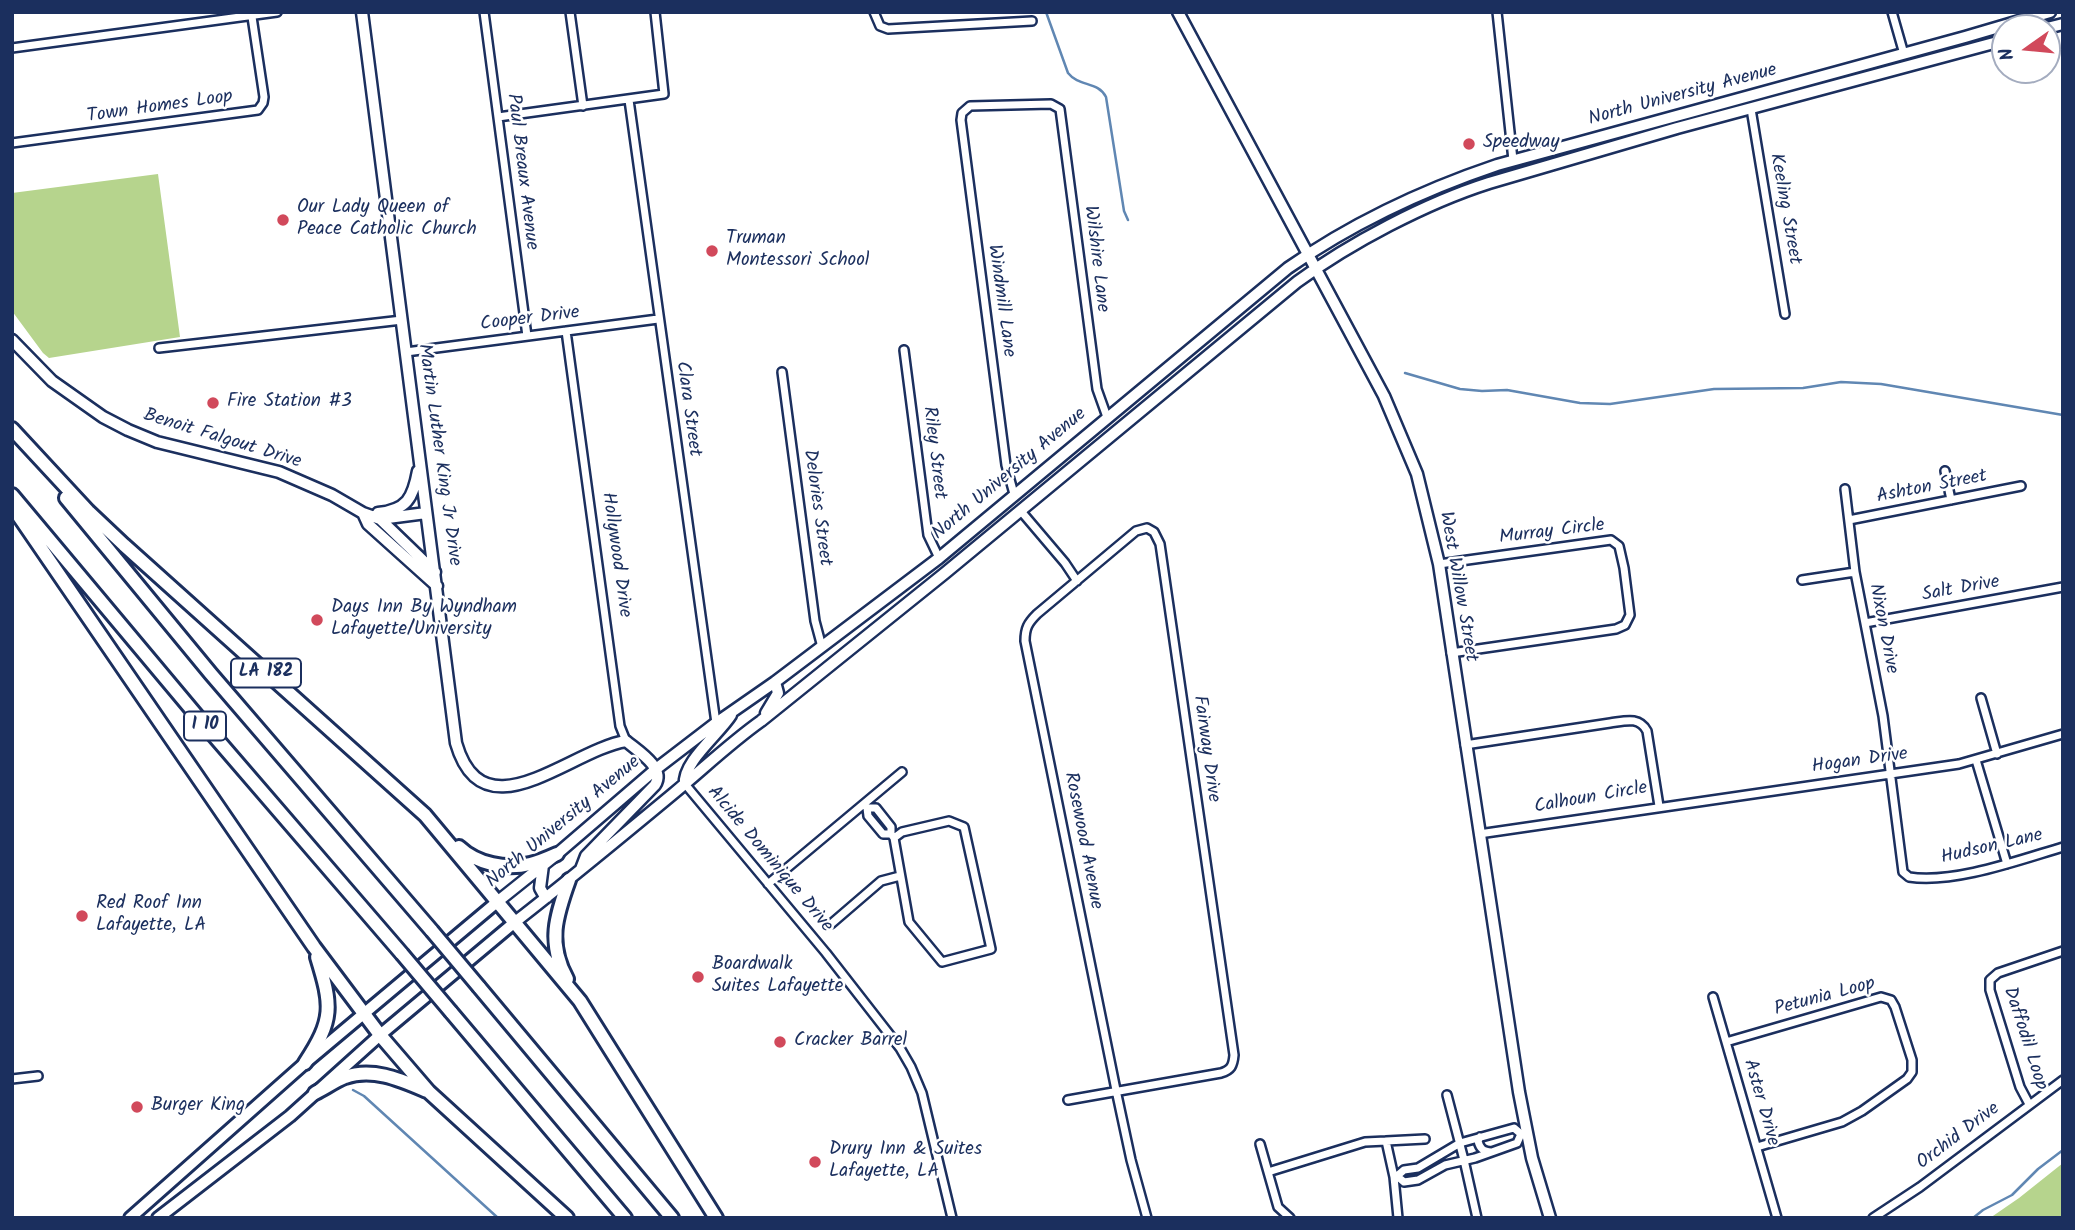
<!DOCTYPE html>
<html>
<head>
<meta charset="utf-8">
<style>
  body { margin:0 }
  #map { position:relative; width:2075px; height:1230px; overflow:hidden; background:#fff; font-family:Kalam,sans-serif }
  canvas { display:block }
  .frame { position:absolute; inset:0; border:14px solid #1b2f5e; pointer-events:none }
  .north { position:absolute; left:1991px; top:14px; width:70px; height:70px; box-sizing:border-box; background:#fff; border:2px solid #a4acbf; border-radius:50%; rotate:255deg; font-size:19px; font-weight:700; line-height:28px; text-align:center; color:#1b2f5e }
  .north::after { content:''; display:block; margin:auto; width:24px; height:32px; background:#d1495b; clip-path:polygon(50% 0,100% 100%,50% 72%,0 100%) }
</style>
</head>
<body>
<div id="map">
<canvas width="2075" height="1230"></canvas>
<div class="frame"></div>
<div class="north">N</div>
</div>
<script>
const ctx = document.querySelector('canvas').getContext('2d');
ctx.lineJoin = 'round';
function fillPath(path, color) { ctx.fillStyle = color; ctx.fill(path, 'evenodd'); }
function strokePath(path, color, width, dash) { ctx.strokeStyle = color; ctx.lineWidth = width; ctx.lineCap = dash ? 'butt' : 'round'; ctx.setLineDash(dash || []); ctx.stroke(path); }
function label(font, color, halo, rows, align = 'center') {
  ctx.font = font + ' Kalam,sans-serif'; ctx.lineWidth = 5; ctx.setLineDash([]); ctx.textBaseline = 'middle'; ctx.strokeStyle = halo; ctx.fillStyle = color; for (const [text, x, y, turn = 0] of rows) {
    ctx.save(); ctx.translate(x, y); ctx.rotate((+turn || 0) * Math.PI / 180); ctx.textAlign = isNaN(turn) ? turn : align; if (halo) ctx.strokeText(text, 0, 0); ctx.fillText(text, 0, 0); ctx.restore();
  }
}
const green = new Path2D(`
  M158,174l22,163 -131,21 -6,-5 -31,-42v-118z
  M2063,1163v55h-73l29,-20z`);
const stream = new Path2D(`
  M1046,12l22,61c11,14 30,8 38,24l18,114 4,9
  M1405,373l55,16 22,2 25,-1 73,13 30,1 104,-15 89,-1 38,-6 40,2 182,31
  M353,1090l11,6 134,122
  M1973,1218l10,-8 29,-15 26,-26 25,-19`);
const street = new Path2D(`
  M484,12l43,324
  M570,12l13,94
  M874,12l6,14 8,3 144,-8
  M1497,12l16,148
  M1892,12l12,42
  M12,48l265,-36
  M629,100l87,623
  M1751,109l34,205
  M498,117l166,-23 -9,-82
  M12,143l246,-33 5,-7 1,-6 -12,-80
  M566,331l54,395 6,15
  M159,348l243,-28
  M904,350l24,185 11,23
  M406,352l252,-33
  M782,372l33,249 7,26
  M1945,471l6,29
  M1845,489l10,83 28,144 20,156 6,5c45,7 110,-17 154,-30
  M1014,494l-8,-29 -45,-345 1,-7 8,-7 81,-2 9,5 37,280 10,28
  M1020,510l45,53 12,18
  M1849,520l172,-34
  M1439,564l172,-24 8,6 5,22 6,47 -5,10 -9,4 -165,24
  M1802,580l53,-8
  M1865,623l198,-36
  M1981,698l16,56
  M1465,745l145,-22c15,-2 29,-7 37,8l12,75
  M1976,760l31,104
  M685,784l141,169 74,95 11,19 11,26 30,125
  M864,804l3,4 1,8 15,18h8v-7l-15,-19h-9
  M891,834l3,4 15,84 33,40 49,-13 -27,-122 -15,-6 -47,11 -8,6
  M1479,834l480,-70 104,-30
  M768,884l134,-112
  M831,924l50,-43 19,-5
  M1713,997l64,221
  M1726,1042l155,-45 10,3 4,7 17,53v12l-5,7 -45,32 -20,11 -85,25
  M12,1079l26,-3
  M1447,1095l17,65 13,58
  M1068,1100l153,-27c10,-3 12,-7 13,-18l-74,-511 -6,-12 -7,-4 -11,3 -99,83c-9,9 -12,14 -12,27l91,449 15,70 16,58
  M2029,1104l-9,-17 -30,-97v-10l8,-7 65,-22
  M1521,1134l-4,9 -42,15 -30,7 -27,15 -14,2 -7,-6 7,-6 14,-2 42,-25 54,-15 7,6 6,-2
  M1480,1137l-2,4c2,8 5,10 13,11
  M1386,1141l39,-2
  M1260,1144l8,28 97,-30 21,-1 8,36 4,41
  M1268,1172l10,35 12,11
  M1873,1218l47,-31 143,-107`);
const secondary = new Path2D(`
  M362,12l94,731c27,94 114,7 170,-2 12,10 40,27 29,44l-69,71 -5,13
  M1178,12l206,384 33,78 22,90 80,528 13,66 18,60
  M2047,28l16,-4
  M12,340l40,41 51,36 25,13 29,12 122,30 53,23 31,18 17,6 46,-6
  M363,513l5,11 69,62
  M378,513c29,-3 35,-15 40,-42
  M380,519l55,53
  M766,713l12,-20 -3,-11
  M685,784c-3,-21 35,-51 46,-69
  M543,865l-3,23 4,7 3,2
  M497,902l60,-48 99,-85 60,-46 59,-41 164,-124 349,-290c63,-44 135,-78 209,-103l468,-128 85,-25
  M515,922c54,-42 106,-85 159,-129 29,-24 56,-50 87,-72l184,-148 352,-291c53,-39 129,-79 192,-99l188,-55 328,-88`);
const primary = new Path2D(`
  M130,1218l175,-155 192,-161
  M158,1218l132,-102 90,-81 135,-113`);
const highway = new Path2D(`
  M12,429l76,82 36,34 301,270 155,186 136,217
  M12,495l185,221 205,238
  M66,498l145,176 221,257
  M12,506l302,441 66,88 49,57 138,126
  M459,847c18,17 47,23 71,17 9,-2 18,-6 27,-10
  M567,979c-20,-36 -11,-63 2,-99
  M479,987l193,231
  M451,1012l174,206
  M305,1063c29,-44 27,-57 12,-106
  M315,1093c10,-5 20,-12 30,-16 28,-10 56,3 82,14`);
const highwayBridge = new Path2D(`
  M432,931l47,56
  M402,954l49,58`);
const markers = [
  [1469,144,7,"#d1495b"],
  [283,220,7,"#d1495b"],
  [712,251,7,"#d1495b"],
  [213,403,7,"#d1495b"],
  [317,620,7,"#d1495b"],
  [82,916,7,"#d1495b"],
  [698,977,7,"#d1495b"],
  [780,1042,7,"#d1495b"],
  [137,1107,7,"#d1495b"],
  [815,1162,7,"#d1495b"]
];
const shields = [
  [266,673,70],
  [205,726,42]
];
const shieldNames = [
  ["LA 182",266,673],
  ["I 10",205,726]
];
const streetNames = [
  ["North University Avenue",1683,96,-15],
  ["Town Homes Loop",160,108,-8],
  ["Paul Breaux Avenue",521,172,83],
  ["Keeling Street",1784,209,80],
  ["Wilshire Lane",1095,259,83],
  ["Windmill Lane",1000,301,82],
  ["Cooper Drive",530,320,-7],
  ["Clara Street",687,409,82],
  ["Benoit Falgout Drive",222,440,17],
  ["Riley Street",933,453,83],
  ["Martin Luther King Jr Drive",438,455,82],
  ["North University Avenue",1010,475,-40],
  ["Ashton Street",1932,488,-11],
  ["Delories Street",816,508,82],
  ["Murray Circle",1552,533,-7],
  ["Hollywood Drive",615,555,82],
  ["West Willow Street",1457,587,80],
  ["Salt Drive",1961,590,-10],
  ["Nixon Drive",1882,629,79],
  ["Fairway Drive",1205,749,82],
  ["Hogan Drive",1860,762,-8],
  ["Calhoun Circle",1591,799,-10],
  ["North University Avenue",564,823,-40],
  ["Rosewood Avenue",1082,841,79],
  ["Hudson Lane",1992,848,-13],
  ["Alcide Dominique Drive",769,860,50],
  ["Petunia Loop",1825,998,-15],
  ["Daffodil Loop",2024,1039,72],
  ["Aster Drive",1760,1103,74],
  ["Orchid Drive",1959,1137,-37]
];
const poiNames = [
  ["Speedway",1483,144],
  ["Our Lady Queen of",297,209],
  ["Peace Catholic Church",297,231],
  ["Truman",726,240],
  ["Montessori School",726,262],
  ["Fire Station #3",227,403],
  ["Days Inn By Wyndham",331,609],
  ["Lafayette/University",331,631],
  ["Red Roof Inn",96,905],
  ["Lafayette, LA",96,927],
  ["Boardwalk",712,966],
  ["Suites Lafayette",712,988],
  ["Cracker Barrel",794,1042],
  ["Burger King",151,1107],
  ["Drury Inn & Suites",829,1151],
  ["Lafayette, LA",829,1173]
];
fillPath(green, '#b6d48d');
strokePath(stream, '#6087b3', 2.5);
strokePath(street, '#1b2f5e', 12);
strokePath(secondary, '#1b2f5e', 15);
strokePath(primary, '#1b2f5e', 16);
strokePath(highway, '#1b2f5e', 18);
strokePath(street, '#fff', 7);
strokePath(secondary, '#fff', 10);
strokePath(primary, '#fff', 10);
strokePath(highway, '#fff', 12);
strokePath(highwayBridge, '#1b2f5e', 18, []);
strokePath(highwayBridge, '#fff', 12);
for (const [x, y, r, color] of markers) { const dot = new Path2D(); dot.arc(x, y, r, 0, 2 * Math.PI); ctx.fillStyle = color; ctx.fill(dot); strokePath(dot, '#fff', 2.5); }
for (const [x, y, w] of shields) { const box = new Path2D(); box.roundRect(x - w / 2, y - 14.5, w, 29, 5); ctx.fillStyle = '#fff'; ctx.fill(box); strokePath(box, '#1b2f5e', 2); }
label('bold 18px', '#1b2f5e', null, shieldNames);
label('19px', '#1b2f5e', '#fff', streetNames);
label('19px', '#1b2f5e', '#fff', poiNames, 'left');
</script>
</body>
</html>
